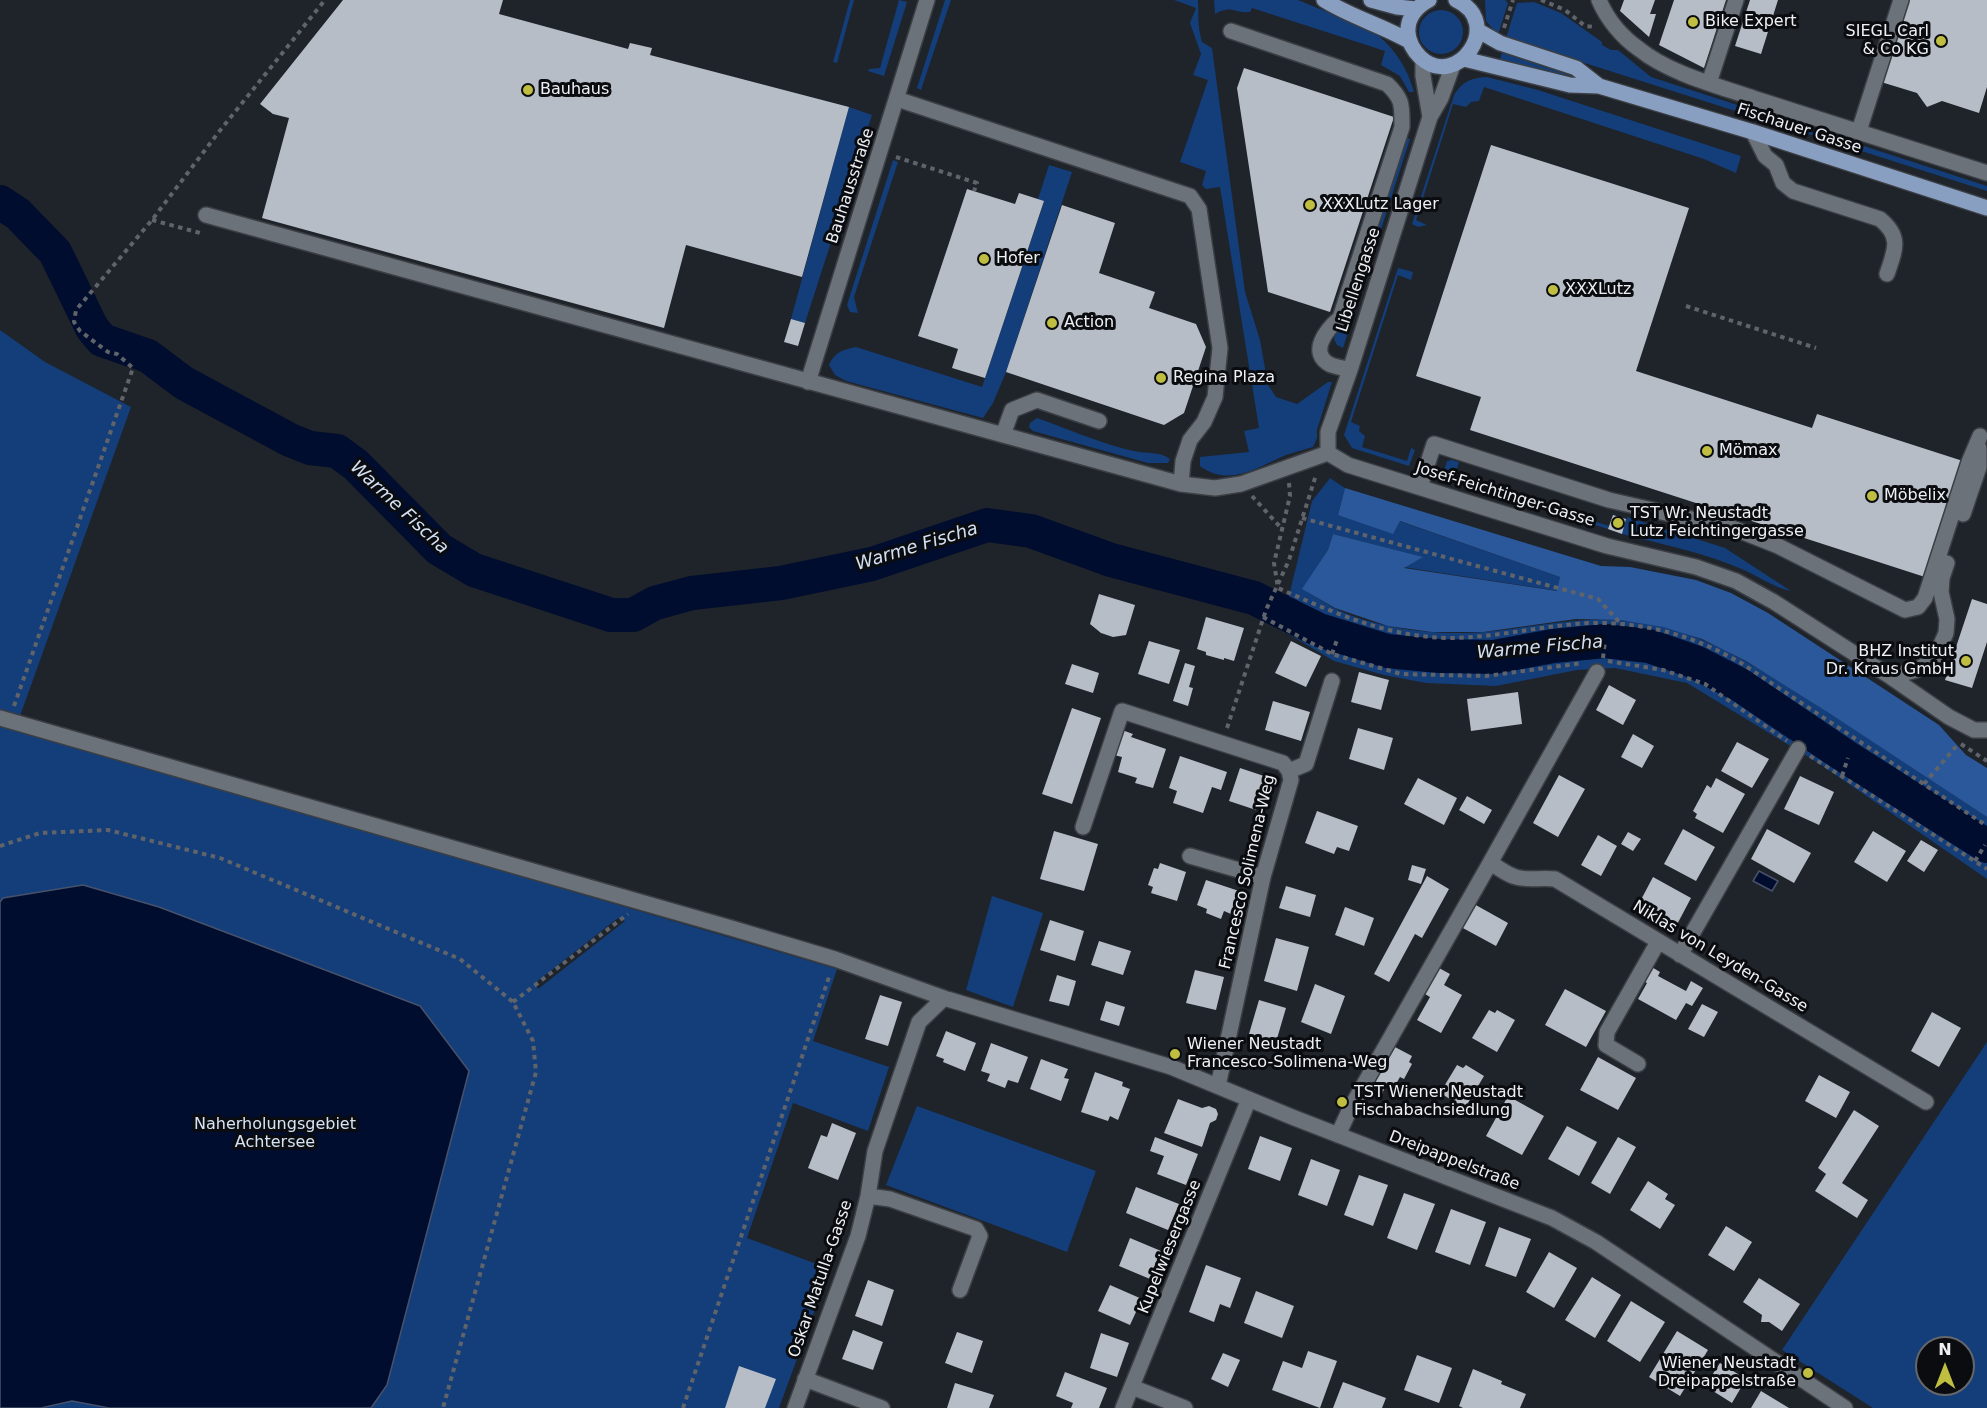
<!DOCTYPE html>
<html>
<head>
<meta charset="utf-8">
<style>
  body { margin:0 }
  #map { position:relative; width:1987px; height:1408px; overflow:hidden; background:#1f232a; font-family:"DejaVu Sans",sans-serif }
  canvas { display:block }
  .north { position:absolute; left:1915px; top:1336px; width:60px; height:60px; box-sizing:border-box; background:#0a0c0f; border:2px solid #65676b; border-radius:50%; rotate:0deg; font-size:16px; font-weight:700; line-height:24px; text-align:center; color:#edf0f5 }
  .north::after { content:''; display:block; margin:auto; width:21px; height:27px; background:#c0be40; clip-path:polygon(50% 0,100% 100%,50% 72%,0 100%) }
</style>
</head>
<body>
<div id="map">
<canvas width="1987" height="1408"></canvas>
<div class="north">N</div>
</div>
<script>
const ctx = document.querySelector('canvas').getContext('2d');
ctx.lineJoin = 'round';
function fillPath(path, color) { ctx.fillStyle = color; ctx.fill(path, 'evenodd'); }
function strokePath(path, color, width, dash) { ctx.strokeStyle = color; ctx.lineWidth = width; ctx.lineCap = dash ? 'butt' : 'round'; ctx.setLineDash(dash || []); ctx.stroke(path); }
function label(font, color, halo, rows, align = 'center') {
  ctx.font = font + ' "DejaVu Sans",sans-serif'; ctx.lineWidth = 6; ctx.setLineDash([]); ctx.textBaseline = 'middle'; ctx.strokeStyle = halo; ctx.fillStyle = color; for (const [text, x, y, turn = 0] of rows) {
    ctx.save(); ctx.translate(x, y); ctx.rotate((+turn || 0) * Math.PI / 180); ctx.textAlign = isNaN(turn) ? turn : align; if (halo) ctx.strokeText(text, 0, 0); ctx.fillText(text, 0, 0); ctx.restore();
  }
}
const green = new Path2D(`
  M850,0h4l-17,63 -4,-1z
  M899,0l8,2 -23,74 -16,-5 1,-2 11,-1z
  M945,0h6l-30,90 -4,-2z
  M1174,0h24c1,17 -1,24 4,42l10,6 33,244 15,48 8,45 8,12 21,7 31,-22h4l-15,48v8l-4,9c-9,3 -19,5 -27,8 -29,12 -56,33 -86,11v-9l49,-5 -5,-21 15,-3 -39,-241 -14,2 -4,-4 4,-14 -26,-9 28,-82 -15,-5 8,-21 -11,-31 6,-15z
  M1214,0h84l83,34 -1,3c17,15 28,33 34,55h-5l-9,-16 -19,-11 4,-14 -133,-43 -2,4c-16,2 -17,-8 -35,2z
  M1485,0h20l3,3 -10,32 -12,-14z
  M1534,2l27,11 41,29v3l9,5h7l33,27 336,109v5l-481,-153 11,-35z
  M1419 32a22 22 0 1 1 44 0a22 22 0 1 1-44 0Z
  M1502,53l71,23 -1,3 -72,-20z
  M1487,77l51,13 203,66 -5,17 -32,-14 -220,-72 -5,14 -8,1 -5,5 -13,-3 -37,116 11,5 -9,2 -6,-3 42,-129c9,-14 17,-17 33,-18z
  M849,107l23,8 -67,208 -14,-4z
  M1407,138l3,1 -67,209 -6,-3 -3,-6 2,-6 10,-6z
  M893,160l5,2 -44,135 4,16 -8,-1 -3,-7z
  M1049,165l23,7 -66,200 -13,31 -10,15 -137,-37 -11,-6 -6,-10c6,-13 13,-15 27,-18l126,40 62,-185 -6,-3z
  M1398,268l15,4 -2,8 -13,-5 -47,147 9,4 -1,5 6,5 -3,11 45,14 4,-13 4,2 -6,16 -57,-18 -8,-13z
  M0,330l45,32 86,45 -111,309 -20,-6z
  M1037,418c29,10 67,27 97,33 13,3 25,0 36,8l-2,4h-20l-115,-32 -4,-4 1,-4z
  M1452,460l7,2 -4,14 154,50 -1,3 -166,-52 5,-16z
  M1330,478l15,10 -7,27 61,6 161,56 -2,14 -155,-24 19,-10 -89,-23 -5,16 -25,39c10,6 20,13 31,19 42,21 104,28 150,24 64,-6 115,-22 180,-5 50,13 94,41 137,68 63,39 124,81 186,122v62l-167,-115 -133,-81 -72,-15 -38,2 -81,16 -70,-3 -42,-8 -50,-14 -61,-36 2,-7 13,-18 24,-99z
  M1627,517l98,31 66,43c-19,-4 -34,-16 -52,-23 -38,-16 -78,-24 -117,-34z
  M0,724l837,245 -24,72 76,26 -21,64 -75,-28 -46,135 83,31 -51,139h-779zM618,918l7,3 -87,68 -3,-6z
  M992,896l51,17 -30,94 -47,-17z
  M1987,1042v366h-114l-91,-58zM1927,1348h36v36h-36z
  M917,1106l179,65 -29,81 -181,-67z`);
const forest = new Path2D(`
  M1345,488l256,78 29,1 66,13 35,13 37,20 171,112 27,30 21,13v49l-158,-104 -83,-52 -44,-22 -39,-12 -42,-7 -45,-1 -93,13h-51l-44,-6 -53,-18 -33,-19 26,-39 5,-16 90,23 -19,11 153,23 3,-14 -160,-56 -7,13 -55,-19z`);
const water = new Path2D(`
  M1759,871l19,10 -6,10 -19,-10z
  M83,885l76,22 261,99 49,65 -82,314 -16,23h-262l-37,-7 -31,7h-41v-506l3,-4z`);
const river = new Path2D(`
  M0,202l18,12 37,38 37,76 10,12 46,16 36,27 106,57 20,8 27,3 19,14 83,84 35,21 137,45h22l22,-12 37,-10 89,-10 91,-19 115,-39 44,6 80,29 143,38 65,32 68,21 52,5 55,1 59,-11 52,-5 44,5 46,16 45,23 108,73 139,88`);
const building = new Path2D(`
  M343,0h160l-4,14 129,35 2,-6 22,5 -2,7 199,52 -47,170 -116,-32 -22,83 -402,-110 27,-100 -16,-4 -13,-10z
  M1624,0h31l-5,14h6l-7,23 -29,-26z
  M1674,0h52l-22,68 -45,-23z
  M1750,0h28l-17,54 -26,-8z
  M1907,0h80v87l-8,26 -37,-12 -15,6 -10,-14 -36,-11z
  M1244,68l150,49 -64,195 -62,-20 -31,-204z
  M1491,145l198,63 -53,163 176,57 5,-14 149,48 -38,116 -458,-148 11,-33 -65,-21z
  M967,189l48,15 4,-11 25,8 -59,177 -33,-10 6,-19 -40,-13z
  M1062,205l53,18 -16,50 56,19 -6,16 47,16 10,23 -22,66 -20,12 -158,-53z
  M791,319l14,4 -7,23 -14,-4z
  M1613,515l13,4 -4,15 -14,-5z
  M1099,594l36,11 -9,30 -13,2 -12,-4 -11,-9z
  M1972,599l15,5v38l-15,46 -27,-8z
  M1206,617l38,11 -10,33 -10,-3v2l-18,-5v-3l-9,-3z
  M1149,641l31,9 -11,34 -31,-10z
  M1291,641l30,15 -15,31 -31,-14z
  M1185,663l10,3 -6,21 4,1 -5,18 -15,-5z
  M1072,664l27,9 -6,20 -28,-9z
  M1359,672l30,8 -8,30 -30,-8z
  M1609,685l27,15 -13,25 -27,-15z
  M1518,692l4,32 -51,7 -4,-32z
  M1273,701l37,11 -9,29 -36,-11z
  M1072,708l29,10 -29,86 -30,-10z
  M1358,728l35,10 -9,32 -35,-11z
  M1122,730l11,4 -2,3 35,12 -13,39 -18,-5 2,-5 -19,-6 4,-15 -8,-2z
  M1633,734l21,12 -12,22 -21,-11z
  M1737,742l32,17 -17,29 -31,-17z
  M1180,756l47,16 -6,18 -9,-3 -9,26 -30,-10 4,-12 -8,-3z
  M1240,768l27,9 -11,33 -27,-9z
  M1559,775l26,14 -27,48 -25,-14z
  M1800,776l34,16 -15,33 -35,-16z
  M1418,778l39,20 -13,27 -40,-21z
  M1716,778l29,16 -22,39 -28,-15 2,-4 -4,-3 14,-26 4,3z
  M1467,796l25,14 -8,14 -25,-14z
  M1317,811l41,15 -9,25 -12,-4 -3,7 -29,-11z
  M1683,829l32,18 -19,34 -32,-17z
  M1767,829l44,24 -17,30 -43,-24z
  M1054,831l44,13 -14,47 -44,-12z
  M1873,831l33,20 -19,31 -33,-20z
  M1628,832l13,7 -8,12 -12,-7z
  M1598,835l19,11 -16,30 -20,-11z
  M1921,840l17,10 -14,22 -17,-11z
  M1160,863l26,9 -9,29 -26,-8 2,-6 -5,-2 6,-17 4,1z
  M1412,865l14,4 -5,15 -13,-4z
  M1427,876l22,13 -27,49 -7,-4 -26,48 -15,-8z
  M1653,877l38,21 -18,34 -38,-21z
  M1206,880l33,11 -8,23 -7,-3 -3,8 -15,-6 1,-4 -10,-4z
  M1286,886l30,9 -6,22 -31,-9z
  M1474,904l34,19 -12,23 -35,-19z
  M1345,907l29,11 -10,28 -29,-11z
  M1050,920l34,11 -9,30 -35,-11z
  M1276,938l33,9 -12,44 -33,-10z
  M1099,941l32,10 -8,24 -32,-10z
  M1650,966l10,6 -2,4 28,15 5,-10 12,7 -11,18 -6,-3 -10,17 -38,-21 9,-16 -5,-3z
  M1439,968l11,6 -6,11 18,10 -21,38 -24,-13 13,-23 -5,-3z
  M1195,970l29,7 -8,33 -30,-7z
  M1057,975l19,6 -7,25 -20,-5z
  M1315,984l30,12 -14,38 -30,-12z
  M1565,989l41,22 -20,36 -41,-22z
  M880,995l22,7 -14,44 -23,-7z
  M1259,1000l27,8 -10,34 -27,-8z
  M1106,1001l19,6 -6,19 -19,-6z
  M1702,1004l16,8 -14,25 -16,-8z
  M1489,1010l6,3 2,-3 18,10 -18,32 -25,-14z
  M1932,1012l29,16 -22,39 -28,-16z
  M946,1031l30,12 -11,28 -22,-9 1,-3 -8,-3z
  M991,1043l37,14 -10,26 -10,-3 -3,8 -18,-7 3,-7 -9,-3z
  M1393,1046l19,10 -3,6 3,2 -8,15 -4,-2 -7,12 -7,-4 -4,9 -11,-6z
  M1598,1057l38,21 -18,32 -38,-20z
  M1041,1059l27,10 -4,9 5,1 -8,22 -31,-12z
  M1457,1065l6,3 3,-3 18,11 -19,32 -25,-15z
  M1095,1072l28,10 -1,4 8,3 -12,31 -8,-4 -2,5 -27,-9z
  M1819,1075l31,17 -14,26 -31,-17z
  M1508,1096l36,20 -22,39 -36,-19z
  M1340,1097l8,3 -3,8 -9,-4z
  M1178,1099l24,9 7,-2 7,3 2,5 -2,6 -6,3 -8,24 -38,-14z
  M1854,1110l25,16 -37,57 26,17 -11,18 -42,-27 11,-17 -8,-6z
  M832,1123l24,10 -18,47 -30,-12 13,-33 6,2z
  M1567,1126l30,16 -18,34 -31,-17z
  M1260,1136l32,12 -12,33 -32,-12z
  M1155,1137l43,17 -12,31 -29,-11 7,-18 -14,-5z
  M1618,1137l18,10 -26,47 -19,-11z
  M1311,1159l29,11 -13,36 -29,-11z
  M1359,1175l29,10 -15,41 -29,-11z
  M1648,1181l20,13 -3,5 10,6 -15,24 -30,-19z
  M1136,1187l43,17 -11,26 -42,-17z
  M1404,1193l31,11 -18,46 -30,-12z
  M1451,1209l35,13 -16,43 -35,-13z
  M1726,1226l26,16 -18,29 -26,-16z
  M1499,1227l32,12 -15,38 -31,-11z
  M1130,1238l31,13 -11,28 -31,-13z
  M1549,1252l28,16 -23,40 -28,-16z
  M1206,1265l35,13 -11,30 -10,-4 -6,18 -25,-10z
  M1592,1277l29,18 -26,43 -30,-18z
  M1759,1278l41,26 -18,27 -13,-9h-8l1,-7 -19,-13z
  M868,1280l26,10 -12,36 -27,-10z
  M1110,1285l32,14 -12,26 -32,-14z
  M1256,1291l38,15 -12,32 -38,-15z
  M1631,1301l34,21 -25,40 -33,-21z
  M853,1330l30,12 -10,28 -31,-11z
  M1677,1331l31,19 -28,46 -31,-19z
  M957,1332l26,9 -11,32 -27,-10z
  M1101,1333l28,10 -12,34 -27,-9z
  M1308,1351l29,10 -17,47 -48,-18 11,-29 19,7z
  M1223,1353l17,7 -12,27 -17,-8z
  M1417,1355l35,13 -13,35 -35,-13z
  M1720,1363l26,16 -14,24 -27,-17z
  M739,1366l37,13 -11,29h-40z
  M1473,1369l29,12 -1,3 25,10 -6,14h-57l-4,-2z
  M1065,1372l42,16 -8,20h-28l2,-5 -17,-7z
  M1343,1382l43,16 -4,10h-49z
  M955,1383l39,12 -5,13h-42z
  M1761,1391l28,17h-38z`);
const path = new Path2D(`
  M1541,0l24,10 20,16 11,1
  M1504,28l9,-28
  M896,157l81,26 -3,8
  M152,220l52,14
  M1686,306l130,42
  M1289,483l1,13 -16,67 4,25c54,24 109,49 170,50 42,0 84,-10 127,-14 39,-4 88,3 125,19 14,5 28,13 41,20l246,163
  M1252,496l30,33
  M1302,518l296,81 23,25
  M1263,617l69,37 69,20 85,2 97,-13
  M1332,654l6,-17
  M1603,658l2,-17
  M1608,661l55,9 42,14 82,57
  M14,706l119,-338 -16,-14 -9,-2 -28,-21 -6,-9 2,-12 76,-90 66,-87 107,-133
  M1227,728l39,-118 23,-50 27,-85
  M1961,744l26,17
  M1810,756l177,113
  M1842,776l6,-18
  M1924,784l35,-41
  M0,846l40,-13 68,-3 112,28 240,101 53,43 20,39 3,31 -93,336
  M1975,861l10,-16
  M513,1002l115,-88
  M683,1408l147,-434`);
const minor = new Path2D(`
  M1599,0c8,19 23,37 40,49 31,25 80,37 117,50 77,25 154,50 231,74
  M1231,31l156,53c16,15 15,21 15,43l-62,191c-13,11 -33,35 -9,47 6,2 13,3 19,5
  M1423,60v16l7,41
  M1709,83l27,-83
  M897,99l293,97 9,13 21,139 -5,49 -11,25 -14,18 -7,21 -2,23
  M1859,131l42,-131
  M1753,132l12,24 11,9 7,18 10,8 87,28c22,18 15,31 7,55
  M206,215l975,269 34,4 26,-4 87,-31
  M808,382l119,-382
  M1003,435l9,-25 25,-10 62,21
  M1328,453l20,12 259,81 89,21 40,14 38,21 117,75 58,40 25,13h13
  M1328,453v-21l22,-62 80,-253 11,-19 12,-33
  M1420,487l14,-43 175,56 126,29 43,17 127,64 13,-3 7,-9 44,-136 11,-26
  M1963,514l16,-47v-19
  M1891,677l25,-7 18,-10 12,-27 1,-14 -6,-27 1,-14 5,-15
  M0,718l731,210 104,31 109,39 227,69 121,50 260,101 44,24 249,166
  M1289,771l17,-7 26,-83
  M1083,827l39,-116 161,52 6,8 2,9 -28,97 -45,209
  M1190,856l73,21
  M1490,863l107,-191
  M1680,955l118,-206
  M1638,1064l-32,-19 1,-13 51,-90
  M1338,1135l12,-26 140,-246c8,4 17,12 26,14 12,4 25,0 39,2l371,223
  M868,1196l22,3 86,30 4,7 -20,54
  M805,1379l77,29
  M1132,1387l53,21
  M795,1408l63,-172 10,-40 7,-45 44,-129 25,-24
  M1123,1408l126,-309`);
const major = new Path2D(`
  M1324,0c27,17 57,25 85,41
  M1371,0l26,7 19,2
  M1429,0c-13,7 -22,18 -21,33 1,10 5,17 12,24 36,35 86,-34 36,-57
  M1477,30l23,13 76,25 23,18
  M1464,59l106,26 29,1 154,46 234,76`);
const markers = [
  [1693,22,6,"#c0be40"],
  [1941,41,6,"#c0be40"],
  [528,90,6,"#c0be40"],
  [1310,205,6,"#c0be40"],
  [984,259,6,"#c0be40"],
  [1553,290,6,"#c0be40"],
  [1052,323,6,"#c0be40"],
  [1161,378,6,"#c0be40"],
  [1707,451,6,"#c0be40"],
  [1872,496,6,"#c0be40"],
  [1618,523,6,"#c0be40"],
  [1966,661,6,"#c0be40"],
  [1175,1054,6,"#c0be40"],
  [1342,1102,6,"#c0be40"],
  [1808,1373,6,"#c0be40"]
];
const poiNames = [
  ["Bike Expert",1705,22],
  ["SIEGL Carl",1929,32,"right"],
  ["& Co KG",1929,50,"right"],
  ["Bauhaus",540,90],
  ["XXXLutz Lager",1322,205],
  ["Hofer",996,259],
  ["XXXLutz",1565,290],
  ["Action",1064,323],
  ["Regina Plaza",1173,378],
  ["Mömax",1719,451],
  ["Möbelix",1884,496],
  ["TST Wr. Neustadt",1630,514],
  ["Lutz Feichtingergasse",1630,532],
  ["BHZ Institut",1954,652,"right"],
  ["Dr. Kraus GmbH",1954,670,"right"],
  ["Wiener Neustadt",1187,1045],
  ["Francesco-Solimena-Weg",1187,1063],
  ["TST Wiener Neustadt",1354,1093],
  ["Fischabachsiedlung",1354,1111],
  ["Wiener Neustadt",1796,1364,"right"],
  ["Dreipappelstraße",1796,1382,"right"]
];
const streetNames = [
  ["Fischauer Gasse",1799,129,18],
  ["Bauhausstraße",851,186,-72],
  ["Libellengasse",1359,280,-72],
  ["Josef-Feichtinger-Gasse",1505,495,17],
  ["Francesco Solimena-Weg",1248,872,-77],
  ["Niklas von Leyden-Gasse",1720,957,31],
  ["Dreipappelstraße",1454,1161,21],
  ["Kupelwiesergasse",1170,1247,-68],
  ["Oskar Matulla-Gasse",821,1279,-71]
];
const parkNames = [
  ["Naherholungsgebiet",275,1125],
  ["Achtersee",275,1143]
];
const waterNames = [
  ["Warme Fischa",399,508,43],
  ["Warme Fischa",917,547,-17],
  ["Warme Fischa",1540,648,-5]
];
fillPath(green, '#133e7a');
fillPath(forest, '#2b589b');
fillPath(water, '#000d2e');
strokePath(water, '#47516a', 1.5);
strokePath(river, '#000d2e', 34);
fillPath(building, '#b7bdc6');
strokePath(minor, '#3b3f44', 18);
strokePath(major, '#3b3f44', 18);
strokePath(path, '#60646a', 4, [4.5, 4.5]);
strokePath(minor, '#6c727a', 15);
strokePath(major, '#889fc1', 15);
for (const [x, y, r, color] of markers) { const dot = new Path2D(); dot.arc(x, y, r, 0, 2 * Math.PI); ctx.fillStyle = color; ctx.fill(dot); strokePath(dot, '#0a0c0f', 2); }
label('16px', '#edf0f5', '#0a0c0f', poiNames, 'left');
label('16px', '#edf0f5', '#0a0c0f', streetNames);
label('16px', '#d6e3f7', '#0a0c0f', parkNames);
label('italic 18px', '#d3e0f3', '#0a0c0f', waterNames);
</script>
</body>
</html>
